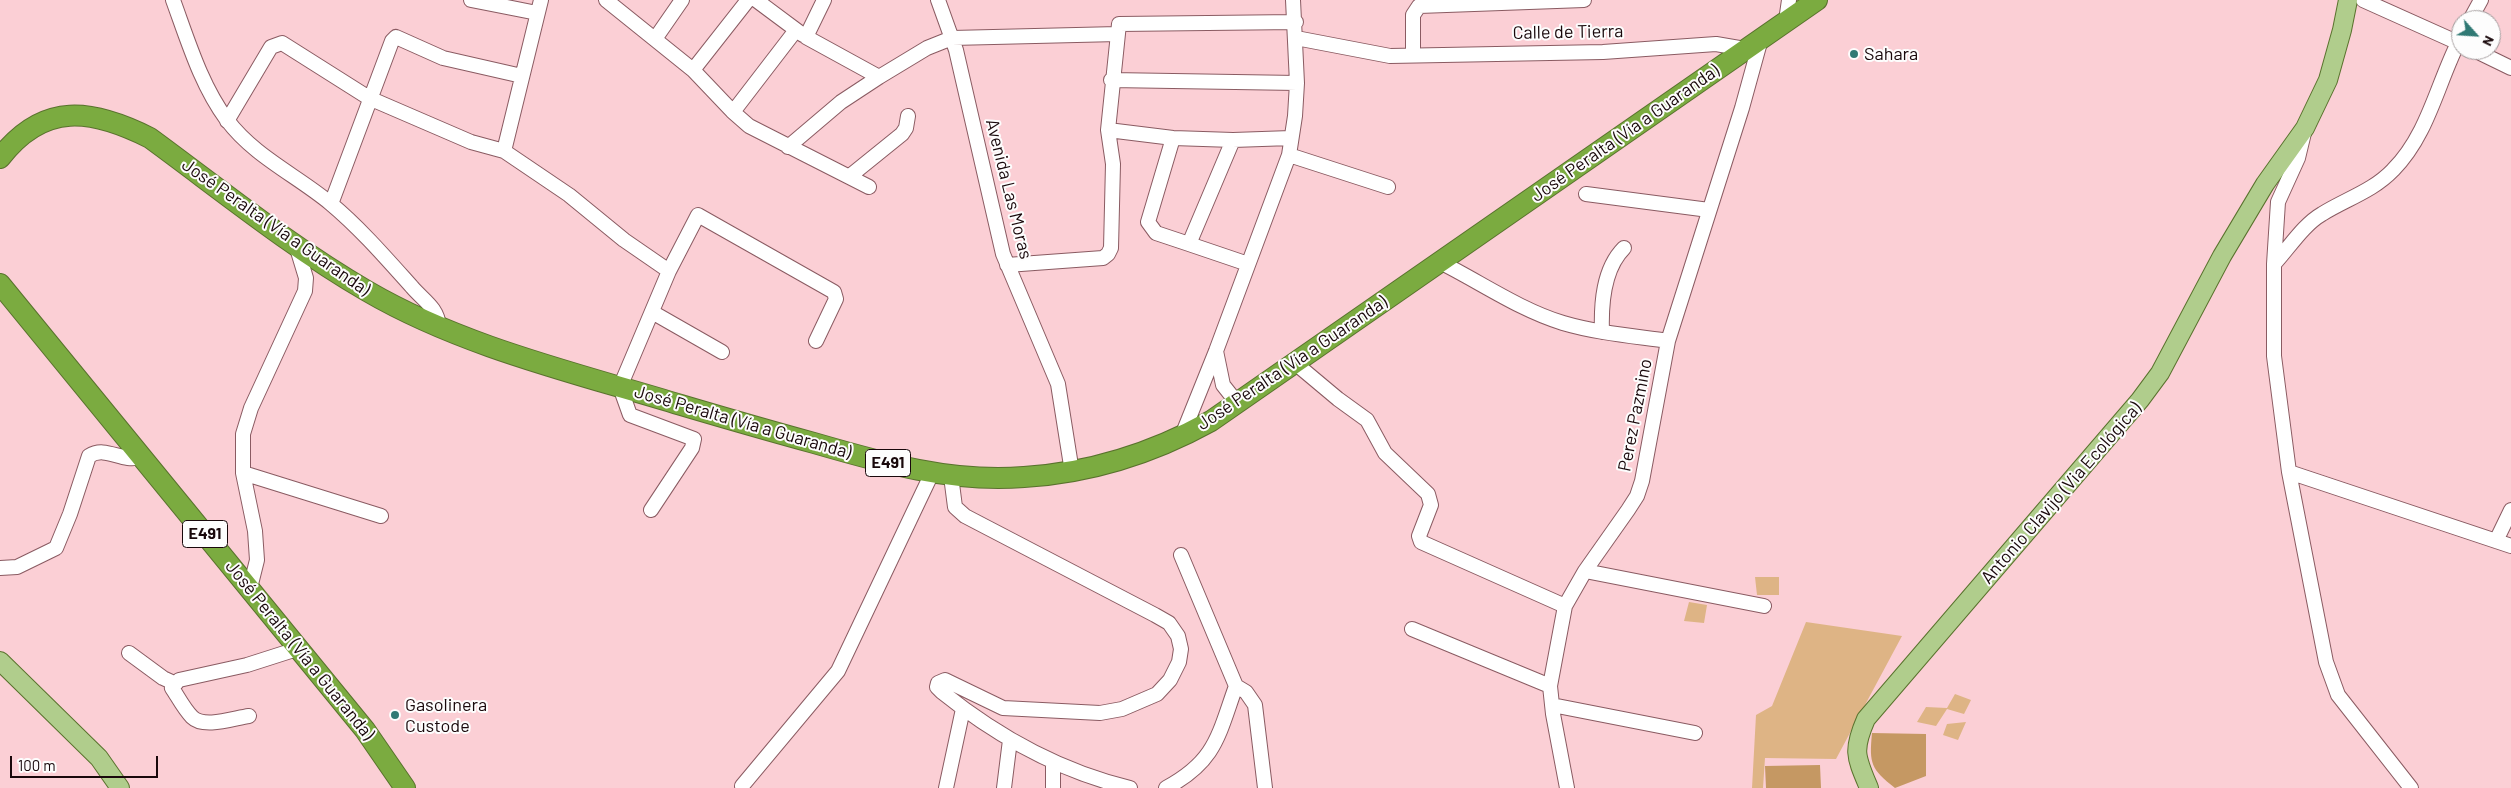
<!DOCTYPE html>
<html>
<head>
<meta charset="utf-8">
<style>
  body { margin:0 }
  #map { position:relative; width:2511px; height:788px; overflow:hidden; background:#fbcfd5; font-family:Barlow,sans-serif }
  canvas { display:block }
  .north { position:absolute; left:2451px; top:10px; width:50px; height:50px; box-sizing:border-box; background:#fdfdfd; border:1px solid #a29b9c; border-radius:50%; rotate:116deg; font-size:14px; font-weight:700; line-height:20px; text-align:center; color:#19080b }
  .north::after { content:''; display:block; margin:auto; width:18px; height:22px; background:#307974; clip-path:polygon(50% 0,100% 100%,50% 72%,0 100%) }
  .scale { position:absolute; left:10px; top:756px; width:148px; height:22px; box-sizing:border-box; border:2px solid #19080b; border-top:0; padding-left:6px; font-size:15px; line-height:18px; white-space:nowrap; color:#19080b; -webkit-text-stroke:4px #fdfdfd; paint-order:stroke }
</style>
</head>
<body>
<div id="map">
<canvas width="2511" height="788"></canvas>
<div class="north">N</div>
<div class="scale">100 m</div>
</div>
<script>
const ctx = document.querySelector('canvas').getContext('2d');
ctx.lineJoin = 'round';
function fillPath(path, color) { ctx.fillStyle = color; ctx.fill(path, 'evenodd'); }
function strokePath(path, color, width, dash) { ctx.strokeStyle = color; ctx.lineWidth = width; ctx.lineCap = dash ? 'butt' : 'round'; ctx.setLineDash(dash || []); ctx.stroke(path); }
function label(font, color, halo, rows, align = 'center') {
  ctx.font = font + ' Barlow,sans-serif'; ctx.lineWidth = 4; ctx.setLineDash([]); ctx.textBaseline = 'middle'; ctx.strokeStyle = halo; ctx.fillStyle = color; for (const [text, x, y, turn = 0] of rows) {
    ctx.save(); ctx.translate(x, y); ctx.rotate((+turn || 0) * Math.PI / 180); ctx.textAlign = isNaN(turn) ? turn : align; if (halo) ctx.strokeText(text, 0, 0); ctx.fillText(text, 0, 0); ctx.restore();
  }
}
const green = new Path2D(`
  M1755,577h24v18h-22z
  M1689,602l18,3 -3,18 -20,-2z
  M1806,622l96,14 -66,123 -71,-1 -2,30h-11l4,-73 16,-9z
  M1955,694l16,6 -7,14 -17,-5 -11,17 -19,-4 9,-15 21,1z
  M1966,722l-8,18 -15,-5 4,-11z`);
const forest = new Path2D(`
  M1872,733l54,1v42l-31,12c-24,-19 -26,-24 -23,-55z
  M1820,765l1,23h-55l-1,-22z`);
const minor = new Path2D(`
  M173,0c15,41 28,85 54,120 27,36 69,55 103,83 30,25 56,55 82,84 12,14 25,20 27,39
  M471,0l66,13
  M606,0l87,70 40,42 16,14 120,61
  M756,0l47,35
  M824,0l-18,37 73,40 48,-29 25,-10 166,-4
  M938,0l18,50 47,204 55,130 14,88
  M2363,0l98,44
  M2470,20l11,-20
  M1786,21l3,-21
  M1296,38l94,18 213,-4 113,-8 29,5
  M655,39l27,-39
  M2474,50l37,18
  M1413,55v-40l6,-9 165,-6
  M693,70l55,-70
  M1111,80l186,3
  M733,112l63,-82
  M227,121l44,-74 11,-4 87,55 102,44 33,9 65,44 55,45 45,31
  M1108,130l11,-106 177,-2
  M2304,133l-6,25 -20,44 -4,62v92l15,116 37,190 12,33 73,93
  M1173,138l-25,84 8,11 33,11
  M788,147l53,-45 38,-25
  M504,151l37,-151
  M1289,155l99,32
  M850,176l52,-42 4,-6 2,-12
  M1586,194l123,16
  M331,204l61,-163 4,-4 47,21 79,18
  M1440,262c40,20 80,48 123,61 34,10 70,13 105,18
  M1248,264l-59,-20 44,-104 58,-2
  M2274,264c15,-16 29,-39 48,-50 24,-15 51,-23 71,-44 36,-36 45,-90 68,-133
  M1007,265l96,-7 5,-4 3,-6 2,-84 -5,-34 65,8 60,2
  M652,312l70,40
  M1602,332c-1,-28 1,-63 22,-84
  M1216,351l7,34 15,19
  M1295,363l43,36 29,21 18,33 43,41 3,11 -12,31 2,6 144,64
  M1181,438l35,-87 73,-196 6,-39 2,-33 -4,-83
  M2289,472l222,74
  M243,473l138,43
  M951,476l4,31 10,9 190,99 14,8 9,13 3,13 -2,13 -9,18 -13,14 -35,15 -22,4 -97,-5 -58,-28 -7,3 -1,4 5,5c56,45 117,79 188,96
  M651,510l41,-62 2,-9 -64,-24 -10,-28 49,-116 29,-56 136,77 2,7 -20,42
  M2496,541l15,-31
  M1181,555l55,131
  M0,568l17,-1 39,-19 14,-34 19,-58c17,-11 33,7 51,1
  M1585,571l179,35
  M250,588l7,-28 -2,-29 -12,-58v-39l8,-26 54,-117 1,-13 -10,-33
  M1412,629l138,57
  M129,653l34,25 11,5
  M1552,705l143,28
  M249,716c-15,2 -45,13 -57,1 -8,-8 -14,-20 -20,-29l7,-8 68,-15 50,-16
  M1053,763v25
  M742,786l96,-115 94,-198
  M946,788l17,-79
  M1004,788l6,-48
  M1166,788c50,-27 52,-52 70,-102l10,6 9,13 10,83
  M1567,788l-14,-74 -3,-28 15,-80 20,-35 43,-61 9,-14 5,-15 26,-140 74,-233 19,-69`);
const major = new Path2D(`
  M0,661l99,97 21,30
  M1869,788c-13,-31 -17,-37 -3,-69l274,-319 20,-27 62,-117 43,-72 40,-56 23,-48 14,-50 6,-30`);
const highway = new Path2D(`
  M0,158c44,-57 92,-49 150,-20 71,52 141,109 217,153 96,56 209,82 314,114 44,13 89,26 133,38 69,20 138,40 210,34 66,-4 129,-24 187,-56l606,-421
  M0,284l365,446 40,58`);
const markers = [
  [1854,54,5,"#307974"],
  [395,715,5,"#307974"]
];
const shields = [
  [888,463,45],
  [205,534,45]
];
const shieldNames = [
  ["E491",888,463],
  ["E491",205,534]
];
const streetNames = [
  ["Calle de Tierra",1568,32,-1],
  ["José Peralta (Vía a Guaranda)",1625,133,-35],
  ["Avenida Las Moras",1009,189,76],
  ["José Peralta (Vía a Guaranda)",276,227,35],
  ["José Peralta (Vía a Guaranda)",1292,363,-34],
  ["Perez Pazmino",1635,415,-79],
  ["José Peralta (Vía a Guaranda)",743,422,16],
  ["Antonio Clavijo (Via Ecológica)",2061,493,-49],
  ["José Peralta (Vía a Guaranda)",300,650,51]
];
const poiNames = [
  ["Sahara",1864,54],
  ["Gasolinera",405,705],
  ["Custode",405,726]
];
fillPath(green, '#deb485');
fillPath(forest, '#c59863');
strokePath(minor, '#8a5b62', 16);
strokePath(major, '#59722d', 20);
strokePath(highway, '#59722d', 22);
strokePath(minor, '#fff', 14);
strokePath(major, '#b0cd8c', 18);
strokePath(highway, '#7bab40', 20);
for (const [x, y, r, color] of markers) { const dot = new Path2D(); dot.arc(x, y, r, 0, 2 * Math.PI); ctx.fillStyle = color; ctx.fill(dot); strokePath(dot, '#fdfdfd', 2); }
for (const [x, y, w] of shields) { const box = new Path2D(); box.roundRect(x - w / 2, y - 13.5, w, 27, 4); ctx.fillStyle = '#fdfdfd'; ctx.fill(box); strokePath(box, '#19080b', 1); }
label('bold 16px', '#19080b', null, shieldNames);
label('18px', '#19080b', '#fdfdfd', streetNames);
label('18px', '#19080b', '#fdfdfd', poiNames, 'left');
</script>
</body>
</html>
